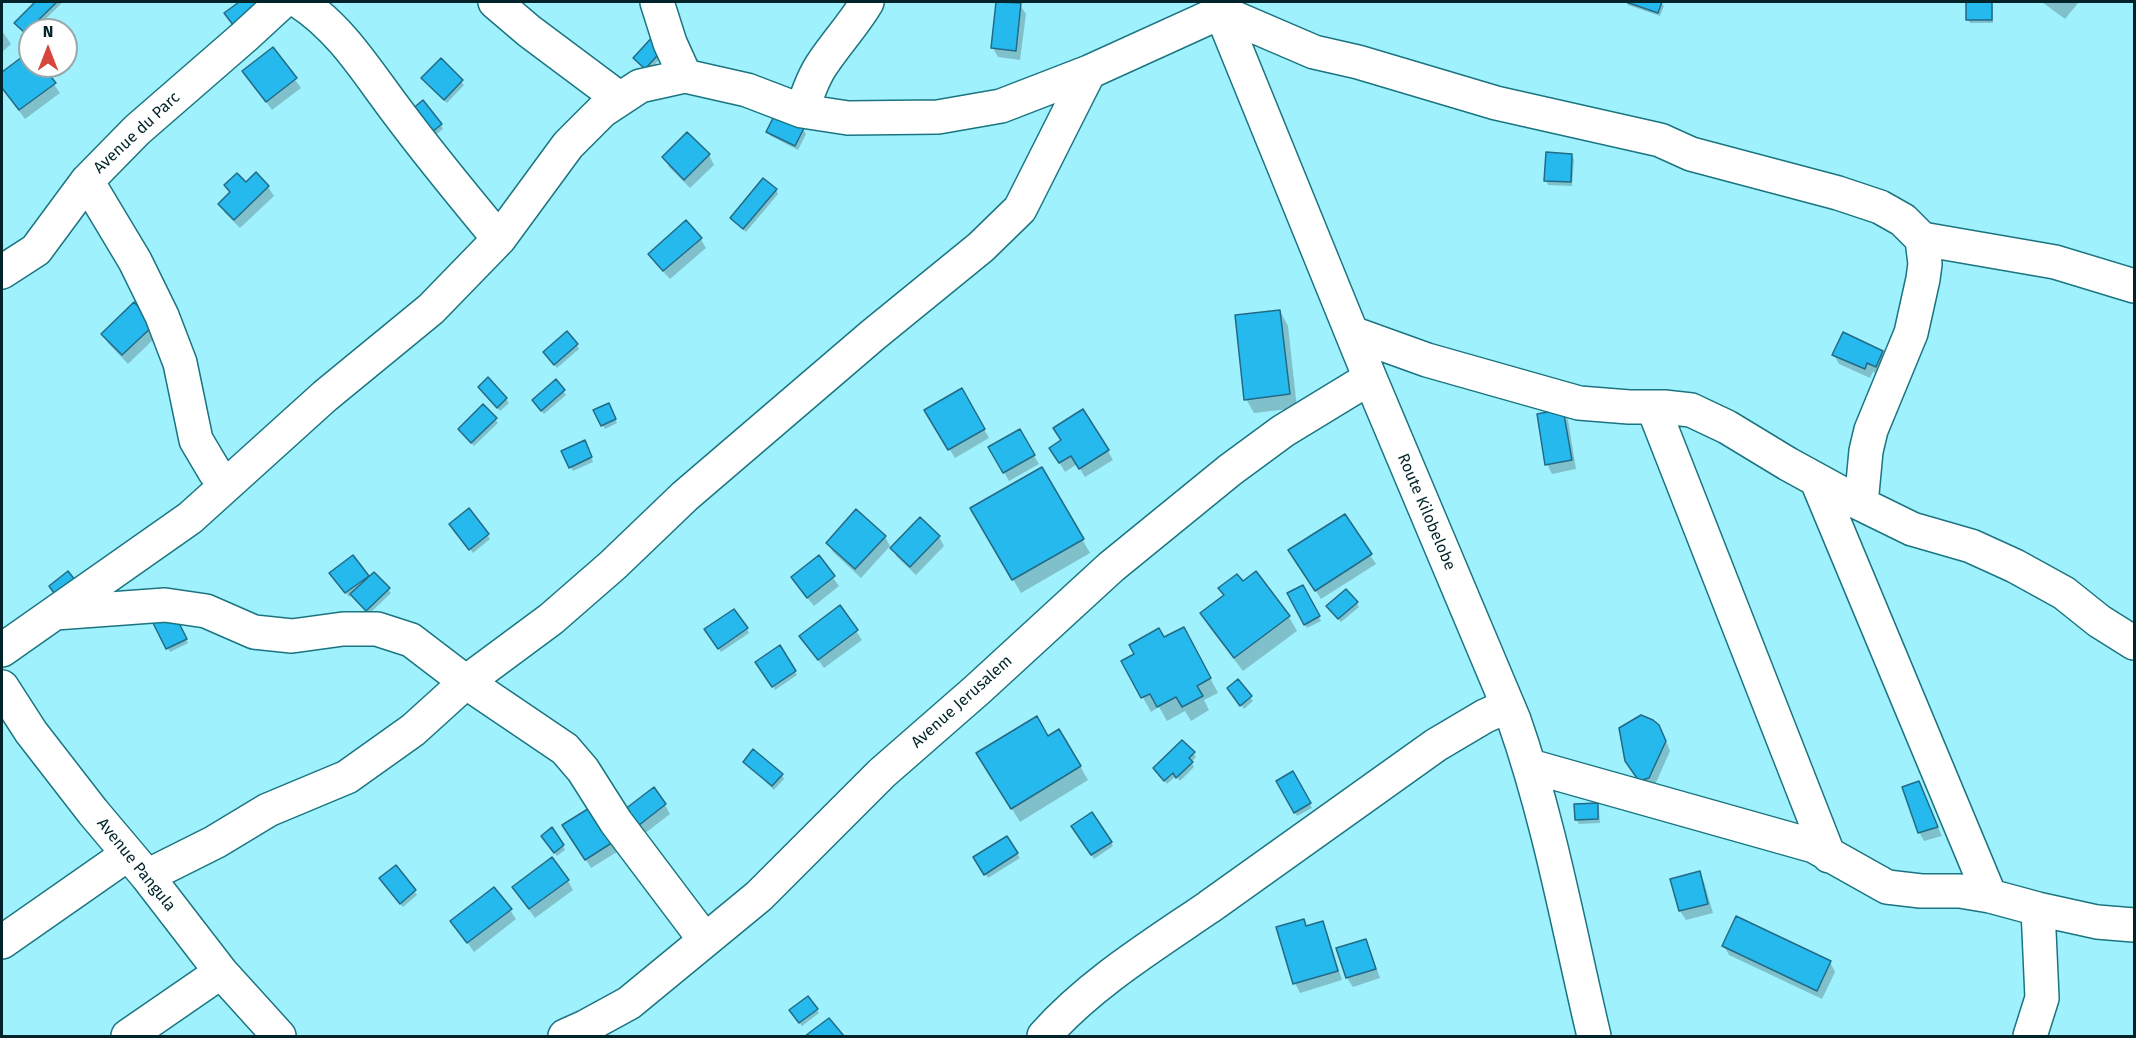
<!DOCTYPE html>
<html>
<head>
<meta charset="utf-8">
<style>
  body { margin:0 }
  #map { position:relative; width:2136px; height:1038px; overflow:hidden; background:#9ff1fd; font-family:"Fira Sans",sans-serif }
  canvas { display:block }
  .frame { position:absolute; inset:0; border:3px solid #002429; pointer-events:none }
  .north { position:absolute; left:18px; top:18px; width:60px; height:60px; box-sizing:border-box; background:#fff; border:2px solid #99a7a9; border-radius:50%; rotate:0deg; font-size:16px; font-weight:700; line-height:24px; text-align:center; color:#002429 }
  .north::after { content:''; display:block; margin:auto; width:21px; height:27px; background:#d5473c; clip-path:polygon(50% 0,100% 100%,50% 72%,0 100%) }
</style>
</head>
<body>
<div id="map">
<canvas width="2136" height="1038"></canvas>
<div class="frame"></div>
<div class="north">N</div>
</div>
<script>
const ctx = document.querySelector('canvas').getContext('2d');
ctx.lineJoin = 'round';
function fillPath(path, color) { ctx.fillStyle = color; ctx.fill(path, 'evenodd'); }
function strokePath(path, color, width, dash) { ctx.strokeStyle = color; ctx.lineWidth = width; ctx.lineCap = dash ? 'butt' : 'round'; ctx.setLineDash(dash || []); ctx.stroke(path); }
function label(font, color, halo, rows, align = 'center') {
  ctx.font = font + ' "Fira Sans",sans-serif'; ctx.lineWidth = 5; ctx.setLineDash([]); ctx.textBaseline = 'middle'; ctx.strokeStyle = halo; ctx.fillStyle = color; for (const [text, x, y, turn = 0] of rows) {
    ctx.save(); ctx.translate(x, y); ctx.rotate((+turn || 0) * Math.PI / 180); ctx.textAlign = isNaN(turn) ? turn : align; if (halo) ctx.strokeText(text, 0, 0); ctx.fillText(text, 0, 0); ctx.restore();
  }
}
const shadow = new Path2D(`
  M37,2h26l-29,28h-4l-2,7 -13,-14z
  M998,2l22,3 6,9 -6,46 -22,-3 -5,-9z
  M1626,2h34l4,4 -4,10 -32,-11z
  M2042,2h37l-14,17z
  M1991,3l2,4v16h-23l-2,-4z
  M2,31l9,13 -9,8z
  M272,49l29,39 -29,22 -22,-30z
  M669,49l-21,23 -13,-14z
  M30,53v13h11l19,27 -35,26 -23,-31v-14z
  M441,60l23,25 -17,18 -21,-21z
  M405,116l36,8 2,5 -18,14z
  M803,129l3,5 -8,16 -27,-14 -3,-4z
  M687,134l22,21 5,10 -24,23 -21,-21 -5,-10z
  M1572,155l2,5 -2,26 -24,-1 -2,-5z
  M256,174l12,13 6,9 -34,32 -15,-15 -5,-9 10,-10 -4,-9 20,-1z
  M776,190l2,4 -32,38 -12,-10 -3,-4z
  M700,238l6,10 -36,31 -15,-16 -5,-9z
  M134,304l25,30 -31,30 -20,-21 -5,-9z
  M1280,311l8,15 9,82 -43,5 -8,-14z
  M577,345l2,4 -22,19 -10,-12z
  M1882,352l5,9 -6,14 -8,-3 -3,6 -31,-14 -5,-9z
  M556,381l10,14 -22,19 -8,-9z
  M480,388l26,11 3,4 -9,8z
  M962,390l27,48 -34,20 -29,-47z
  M608,404l9,19 -12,6 -10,-18z
  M483,406l15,17 -24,23 -12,-13z
  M1562,411l6,9 8,49 -24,5 -5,-10z
  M1019,431l20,33 -30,17 -19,-33z
  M586,446l7,16 -20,9 -2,-4z
  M1051,448l57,3 5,9 -28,17 -8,-13 -12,8z
  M1042,469l48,84 -69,40 -49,-84z
  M469,510l21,29 -17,14 -20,-25z
  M885,537l5,9 -29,32 -28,-26 -5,-9z
  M939,537l5,9 -28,29 -19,-18 -5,-9z
  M1370,555l6,9 -55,35 -25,-39z
  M353,557l16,22 5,-5 17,19 -22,21 -17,-20 -3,3 -15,-20z
  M818,557l21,29 -25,20 -16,-19z
  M1255,573l34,44 8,14 -54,40 -33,-43 -8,-14z
  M1303,587l18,34 -14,7 -18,-34z
  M1356,602l3,5 -18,15 -10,-11z
  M173,613l15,30 -18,9 -16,-30z
  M747,629l2,4 -28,19 -13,-19z
  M856,631l6,9 -38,28 -23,-32z
  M1164,639l27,3 27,51 -14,7 5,10 -18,11 -6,-10 -18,10 -8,-14 -8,5 -28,-50z
  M780,648l17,27 -22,15 -18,-28z
  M1238,681l15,20 -9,8 -13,-17z
  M1664,736l6,15 -16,36 -8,2 -14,-19z
  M1193,753l3,4 -5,5 3,5 -14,14 -4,-5 -9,8 -12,-15z
  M745,762l37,13 2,4 -10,11z
  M1080,766l8,14 -68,42 -34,-55z
  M1293,773l19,35 -15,8 -19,-35z
  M1918,783l24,53 -18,5 -5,-9z
  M665,805l5,9 -35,27 -12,-16z
  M1597,805l2,4 1,14 -21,1 -3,-5z
  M1092,814l21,32 -19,13 -21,-32z
  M564,825l61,22 -34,21z
  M1006,838l14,20 -32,20 -13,-20z
  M545,840l18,6 2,4 -8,6z
  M395,867l22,28 -14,12 -20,-25z
  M1699,873l5,9 9,31 -27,7 -6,-9z
  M568,881l5,9 -38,28 -16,-22z
  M510,910l6,9 -42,33 -22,-31z
  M1322,923l5,9 15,48 -42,13 -5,-10 12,-55z
  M1365,940l5,10 10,28 -27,9 -6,-9 -9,-29z
  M1724,946l106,16 5,10 -13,27 -93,-44z
  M816,1009l3,4 -17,13 -8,-11z`);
const building = new Path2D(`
  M35,2h22l-32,31 -11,-10z
  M239,2h19l6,7 -27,21 -13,-17z
  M996,2l25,1 -5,48 -25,-3z
  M1626,2h36l-4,11z
  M1966,2h26v18h-26z
  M656,33l12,11 -23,25 -12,-11z
  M273,47l24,31 -31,24 -24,-31z
  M30,51v15h12l14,17 -37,27 -17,-22v-16z
  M441,58l22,22 -19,20 -23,-22z
  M423,100l19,24 -20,16 -18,-24z
  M775,114l29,14 -9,18 -29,-14z
  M687,132l23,22 -26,26 -22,-23z
  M1546,152l26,2 -1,28 -27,-1z
  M256,172l13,14 -35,34 -16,-16 12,-12 -6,-7 13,-12 9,9z
  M763,178l14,11 -34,40 -13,-11z
  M686,220l16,18 -39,33 -15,-17z
  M134,302l21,22 -33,31 -21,-21z
  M1280,310l10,84 -46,6 -9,-85z
  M567,331l11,13 -24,21 -11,-13z
  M1843,332l40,19 -7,16 -9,-4 -2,6 -33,-14z
  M488,377l19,21 -10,10 -19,-21z
  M556,379l9,11 -24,21 -9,-11z
  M962,388l23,41 -37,21 -24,-40z
  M609,403l7,16 -15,7 -8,-16z
  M483,404l14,14 -26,25 -13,-14z
  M1083,409l26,41 -30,19 -8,-13 -12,7 -10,-15 12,-8 -8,-12z
  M1563,409l9,51 -27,5 -8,-51z
  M1020,429l15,26 -32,18 -15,-26z
  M585,440l7,17 -23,11 -8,-17z
  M1042,467l42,72 -72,41 -42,-72z
  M469,508l20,26 -20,16 -20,-26z
  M856,509l30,27 -31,33 -29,-26z
  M1345,514l27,40 -57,37 -27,-41z
  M920,517l20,19 -30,31 -20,-19z
  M353,555l16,21 -24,17 -16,-20z
  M819,555l16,21 -28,22 -16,-21z
  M68,571l11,14 -20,15 -10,-14z
  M1256,571l34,45 -56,42 -34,-45 24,-18 -6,-7 19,-14 6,7z
  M374,572l16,16 -24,23 -16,-17z
  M1303,585l17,31 -16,9 -17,-32z
  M1346,589l12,13 -20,17 -12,-13z
  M840,605l18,25 -40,30 -19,-24z
  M734,609l14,19 -30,21 -14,-20z
  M173,611l14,28 -21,10 -14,-28z
  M1184,627l27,51 -14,8 6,10 -21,11 -6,-10 -19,10 -7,-13 -9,4 -20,-37 13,-7 -5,-9 30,-17 5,9z
  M780,645l16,26 -24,16 -17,-25z
  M1238,679l14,17 -12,10 -13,-18z
  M1641,715l12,5 6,5 7,16 -17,37 -10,3 -14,-20 -6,-33z
  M1037,716l11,20 11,-7 22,37 -70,43 -35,-56z
  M1182,740l13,12 -6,6 4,4 -17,16 -3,-5 -9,8 -11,-13z
  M753,749l30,25 -11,12 -29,-24z
  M1293,771l18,32 -17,10 -18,-32z
  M1919,781l19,46 -20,6 -16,-46z
  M654,787l12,17 -37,29 -13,-17z
  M599,802l22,35 -36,23 -23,-35z
  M1598,803v16l-23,1 -1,-16z
  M1092,812l20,30 -21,13 -20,-29z
  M552,827l12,18 -10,8 -13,-17z
  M1007,836l11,17 -34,22 -11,-18z
  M552,857l17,23 -40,29 -17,-22z
  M396,865l20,25 -16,14 -21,-26z
  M1700,871l8,33 -29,7 -9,-32z
  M494,887l18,22 -45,34 -17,-22z
  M1736,916l95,45 -14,30 -95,-45z
  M1304,919l2,7 17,-5 15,50 -45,13 -17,-57z
  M1366,939l10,30 -30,9 -10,-30z
  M808,996l10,13 -19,14 -10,-13z
  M829,1018l15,18h-39z`);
const street = new Path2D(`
  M300,2c42,27 69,73 99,112 32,43 66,84 100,125
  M495,2l34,29 91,68
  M657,2l13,41 15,33
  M1217,2l153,376 144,342c36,103 55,211 80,316
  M802,111c5,-16 11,-34 21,-48 14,-21 31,-39 44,-61
  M87,181l48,80 27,55 18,47 16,77 19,32 11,13
  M1922,239l133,23 79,24
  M2,272l34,-22 51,-69 50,-51 107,-93 38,-35
  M1352,333l75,27 152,43 50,4h35l27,3 36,17 61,37 73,40 51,25 59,17 44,20 49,27 35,28 35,22
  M1653,407l176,449
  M1817,481l173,415
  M55,613l110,-8 41,6 48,21 38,4 51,-7h34l34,11 55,42 99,67 18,21 33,52 89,118
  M2,650l188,-132 135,-122 106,-87 68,-70 69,-94 34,-34 38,-25 45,-10 62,14 55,21 46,7 90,-1 63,-11 88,-34 132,-60 93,40 44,10 138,41 164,37 31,14 147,39 42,14 23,13 19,19 3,25 -2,15 -12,54 -40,97 -5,21 -5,53
  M2,687l29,45 62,80 54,64 74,96 58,64
  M1530,766l284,80 73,41 34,4h39l30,5 48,13 59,13 37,3
  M147,876l68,-34 53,-32 79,-33 66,-47 53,-48 85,-63 62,-54 72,-69 188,-161 108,-88 39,-38 69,-137
  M2,942l126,-88
  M128,1036l93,-64
  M565,1036l20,-9 44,-24 130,-107 123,-123 95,-83 134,-123 119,-97 53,-39 87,-53
  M1044,1036c46,-52 108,-90 165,-129 76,-54 152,-108 227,-162l49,-29 23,-10
  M2030,1036l12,-38 -4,-89`);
const streetNames = [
  ["Avenue du Parc",137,133,-43],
  ["Route Kilobelobe",1426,512,67],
  ["Avenue Jerusalem",962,702,-42],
  ["Avenue Pangula",136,865,51]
];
fillPath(shadow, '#0003');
fillPath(building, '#25b9ed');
strokePath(building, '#236a86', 1.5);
strokePath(street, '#1b7581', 36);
strokePath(street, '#fff', 33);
label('16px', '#002429', '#fff', streetNames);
</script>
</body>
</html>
